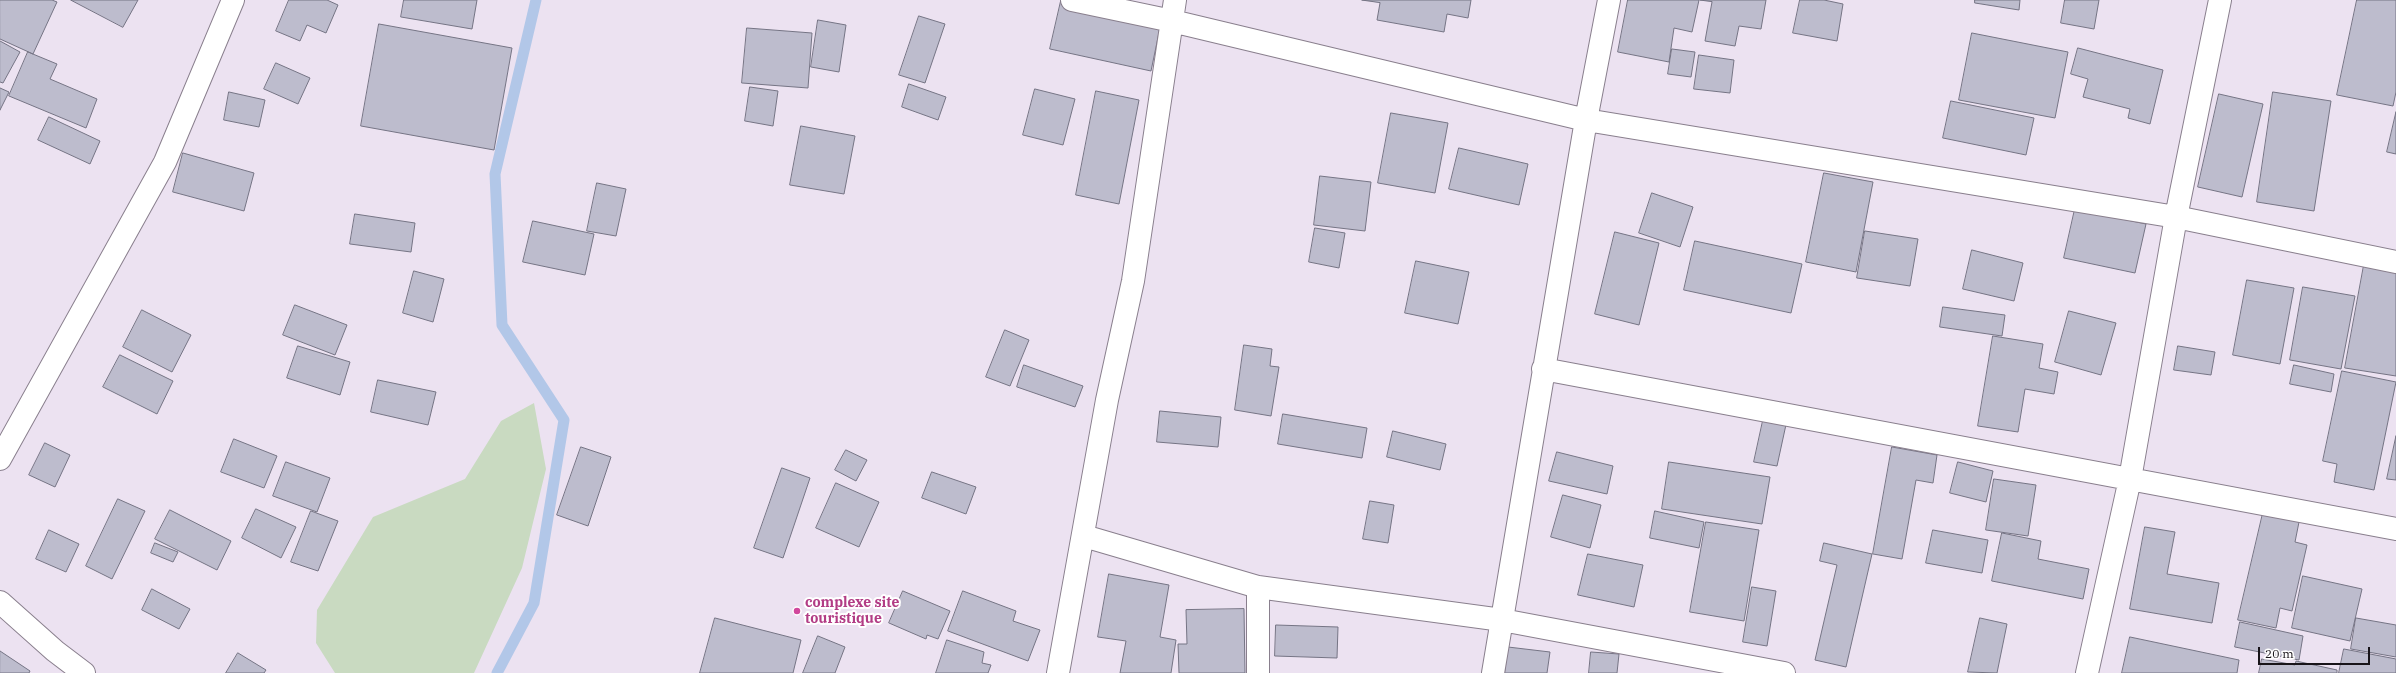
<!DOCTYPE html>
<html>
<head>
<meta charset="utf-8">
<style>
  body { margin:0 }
  #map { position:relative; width:2396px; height:673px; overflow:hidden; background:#ece2f1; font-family:"IBM Plex Serif",serif }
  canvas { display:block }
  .scale { position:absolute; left:2258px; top:647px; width:112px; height:18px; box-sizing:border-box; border:2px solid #181419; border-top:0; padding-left:5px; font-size:12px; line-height:14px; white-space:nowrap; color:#181419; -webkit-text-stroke:3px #fff; paint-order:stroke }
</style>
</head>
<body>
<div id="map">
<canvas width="2396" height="673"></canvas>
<div class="scale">20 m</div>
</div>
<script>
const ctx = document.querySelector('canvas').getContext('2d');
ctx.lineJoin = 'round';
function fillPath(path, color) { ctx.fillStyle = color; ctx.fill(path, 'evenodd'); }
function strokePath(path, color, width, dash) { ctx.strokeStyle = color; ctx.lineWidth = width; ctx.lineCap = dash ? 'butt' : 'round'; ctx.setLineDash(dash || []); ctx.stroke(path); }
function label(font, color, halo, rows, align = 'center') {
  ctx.font = font + ' "IBM Plex Serif",serif'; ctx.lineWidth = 4; ctx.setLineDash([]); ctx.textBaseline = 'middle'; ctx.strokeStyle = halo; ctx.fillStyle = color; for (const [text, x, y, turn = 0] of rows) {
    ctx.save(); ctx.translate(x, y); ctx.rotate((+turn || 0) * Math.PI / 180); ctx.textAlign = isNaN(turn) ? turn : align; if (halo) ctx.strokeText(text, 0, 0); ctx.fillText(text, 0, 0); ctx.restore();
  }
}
const green = new Path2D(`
  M534,403l12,66 -24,99 -48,105h-139l-19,-30 1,-33 56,-93 92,-38 36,-58z`);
const stream = new Path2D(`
  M497,673l37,-70 30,-183 -62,-95 -7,-151 41,-174`);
const building = new Path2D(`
  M0,0h52l5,2 -24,52 -33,-15z
  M71,0h67l-15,27z
  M289,0h38l11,5 -12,28 -19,-8 -7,16 -24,-10z
  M404,0h73l-5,29 -71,-12z
  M1362,0h109l-3,18 -21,-4 -3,18 -67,-12 3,-17z
  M1628,0h71l-7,32 -18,-4 -5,34 -51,-10z
  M1700,0h66l-5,29 -22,-3 -4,20 -30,-5 7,-39z
  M1800,0h24l19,4 -6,37 -44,-8z
  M1975,0h45l-1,10 -44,-7z
  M2065,0h34l-5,29 -33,-6z
  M2357,0h39v92l-3,14 -56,-11z
  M1061,1l100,22 -10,48 -101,-22z
  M919,16l26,8 -20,59 -26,-8z
  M818,20l28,5 -7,47 -28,-5z
  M379,24l133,24 -18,102 -133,-24z
  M747,28l65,5 -4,55 -66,-5z
  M1972,33l96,19 -13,66 -96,-18z
  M0,41l20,11 -17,31 -3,-1z
  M2078,48l85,22 -13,54 -22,-6 2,-9 -47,-12 5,-18 -17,-5z
  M1672,49l23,3 -4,25 -23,-3z
  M28,52l29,12 -7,15 47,20 -11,29 -77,-32z
  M1699,55l35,5 -4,33 -36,-4z
  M276,63l34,15 -12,26 -34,-15z
  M909,84l37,13 -8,23 -36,-13z
  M750,87l28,4 -5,35 -28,-5z
  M0,88l9,4 -9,18z
  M1035,89l40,10 -12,46 -40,-10z
  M1096,91l43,9 -20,104 -43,-9z
  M229,92l36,8 -6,27 -35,-7z
  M2273,92l58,9 -17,110 -57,-9z
  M2219,94l44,10 -21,93 -44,-10z
  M1951,101l83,17 -8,37 -83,-17z
  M2396,112v42l-9,-2z
  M1391,113l57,10 -13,70 -57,-10z
  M49,117l51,24 -10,23 -52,-24z
  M801,126l54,10 -11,58 -54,-9z
  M1459,148l69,16 -9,41 -70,-16z
  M183,153l71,20 -10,38 -71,-19z
  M1824,173l49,9 -17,90 -50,-10z
  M1320,176l51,6 -6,49 -51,-6z
  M597,183l29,6 -10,47 -29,-5z
  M1652,193l41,14 -13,40 -41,-14z
  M2075,209l71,15 -11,49 -71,-15z
  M355,214l60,9 -4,29 -61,-8z
  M533,221l61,13 -9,41 -62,-13z
  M1315,228l30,5 -6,35 -30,-6z
  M1865,231l53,8 -8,47 -53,-8z
  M1615,232l44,11 -20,82 -44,-11z
  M1695,241l107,23 -11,49 -107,-23z
  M1972,250l51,13 -9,38 -51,-12z
  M1416,261l53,11 -11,52 -53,-11z
  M2364,265l32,5v106l-51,-8z
  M414,271l30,8 -11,43 -30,-9z
  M2247,280l47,8 -14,76 -47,-9z
  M2303,287l52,9 -14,73 -51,-9z
  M295,305l52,20 -12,30 -52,-20z
  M1943,307l62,8 -3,21 -62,-9z
  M142,310l49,25 -19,37 -49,-25z
  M2069,311l47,12 -15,52 -46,-13z
  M1005,330l24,10 -19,46 -24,-9z
  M1993,336l50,8 -4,24 19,4 -4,22 -29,-5 -7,43 -40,-6z
  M1244,345l28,4 -2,17 9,1 -8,49 -36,-6z
  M298,346l52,16 -10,33 -53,-17z
  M2178,346l37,6 -4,23 -37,-5z
  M120,355l53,26 -16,33 -54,-27z
  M1024,365l59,21 -8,21 -58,-20z
  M2294,365l40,9 -3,18 -41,-8z
  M2342,371l54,11 -22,108 -40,-8 3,-18 -14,-3z
  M378,380l58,12 -8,33 -57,-13z
  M1160,411l61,6 -3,30 -61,-5z
  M1283,414l84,14 -5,30 -84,-14z
  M1764,416l23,4 -10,46 -23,-4z
  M1393,431l53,13 -6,26 -53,-13z
  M2396,436v44l-9,-1z
  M234,439l43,17 -13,32 -43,-16z
  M45,443l25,12 -15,32 -26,-12z
  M581,447l30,10 -23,69 -31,-11z
  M1892,447l45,8 -4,28 -17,-3 -14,79 -29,-5z
  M846,450l21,10 -11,21 -21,-11z
  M1557,452l56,14 -6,28 -58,-13z
  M286,462l44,16 -13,34 -44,-16z
  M1669,462l101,15 -8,47 -100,-15z
  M1958,462l35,9 -7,31 -36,-9z
  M782,468l28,10 -27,80 -29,-10z
  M932,472l44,15 -10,27 -44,-16z
  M1994,479l42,6 -8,51 -42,-6z
  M836,483l43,19 -20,45 -43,-19z
  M1563,495l38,10 -11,43 -39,-11z
  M118,499l27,12 -33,68 -26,-13z
  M1370,501l24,4 -6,38 -25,-4z
  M256,509l40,18 -15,31 -39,-20z
  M170,510l61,31 -14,29 -62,-31z
  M311,511l27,10 -20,50 -27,-9z
  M1655,511l49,11 -5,26 -49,-10z
  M2263,513l36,9 -4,20 12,3 -15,66 -12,-3 -4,20 -38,-8z
  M1706,522l53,8 -15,91 -54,-9z
  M2145,527l30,5 -8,42 52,9 -7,40 -82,-14z
  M49,530l30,14 -13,28 -30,-13z
  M1933,530l55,10 -6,33 -56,-10z
  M2002,533l39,8 -3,18 51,10 -6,30 -91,-18z
  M155,543l23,9 -5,10 -22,-9z
  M1824,543l48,11 -26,113 -31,-7 22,-95 -17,-4z
  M1588,554l55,11 -9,42 -56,-12z
  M1109,574l60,11 -9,52 16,3 -5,33h-51l6,-32 -28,-4z
  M2303,576l59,13 -12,52 -58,-13z
  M1752,587l24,4 -9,55 -24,-4z
  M152,589l38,20 -11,20 -37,-19z
  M903,591l47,20 -12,28 -11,-4 -1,4 -37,-16z
  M963,591l53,20 -3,10 27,9 -12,31 -80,-30z
  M1244,609l1,64h-66l-1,-29h9l-1,-34z
  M715,618l86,22 -8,33h-93z
  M1980,618l27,6 -10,49 -29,-1z
  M2356,618l40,7v32l-45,-8z
  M2240,622l63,14 -4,24 -64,-13z
  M1276,625l62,2 -1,31 -62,-2z
  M818,636l27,11 -10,26h-32z
  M2130,637l109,23 -2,13h-115z
  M947,640l37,12 -2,11 9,2 -3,8h-52z
  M1508,647l42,5 -3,21h-42z
  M2344,649l52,10v14h-57z
  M0,651l30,20 -1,2h-29z
  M1591,652l28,2 -2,19h-28z
  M238,653l28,17 -2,3h-38z
  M2262,659l33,6 1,-4 41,9v3h-78z`);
const minor = new Path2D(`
  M1072,0l100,21 414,99 590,97 220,45
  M1543,369l853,160
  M0,459l165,-297 68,-162
  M1084,536l174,51 244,33 282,53
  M1258,587v86
  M0,602l55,49 29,22
  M1058,673l49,-273 26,-119 42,-281
  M1493,673l93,-553 23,-120
  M2087,673l43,-194 46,-262 44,-217`);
const markers = [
  [797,611,4,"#d1479c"]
];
const hotelNames = [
  ["complexe site",805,603],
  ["touristique",805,619]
];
fillPath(green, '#c9dac1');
strokePath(stream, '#b2c7e8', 11);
fillPath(building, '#bdbccd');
strokePath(building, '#757484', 1);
strokePath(minor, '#897f8d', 24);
strokePath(minor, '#fff', 22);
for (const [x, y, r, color] of markers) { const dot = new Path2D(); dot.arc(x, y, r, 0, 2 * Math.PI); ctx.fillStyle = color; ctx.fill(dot); strokePath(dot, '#fff', 1.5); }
label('bold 14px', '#b23c85', '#fff', hotelNames, 'left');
</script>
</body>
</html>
